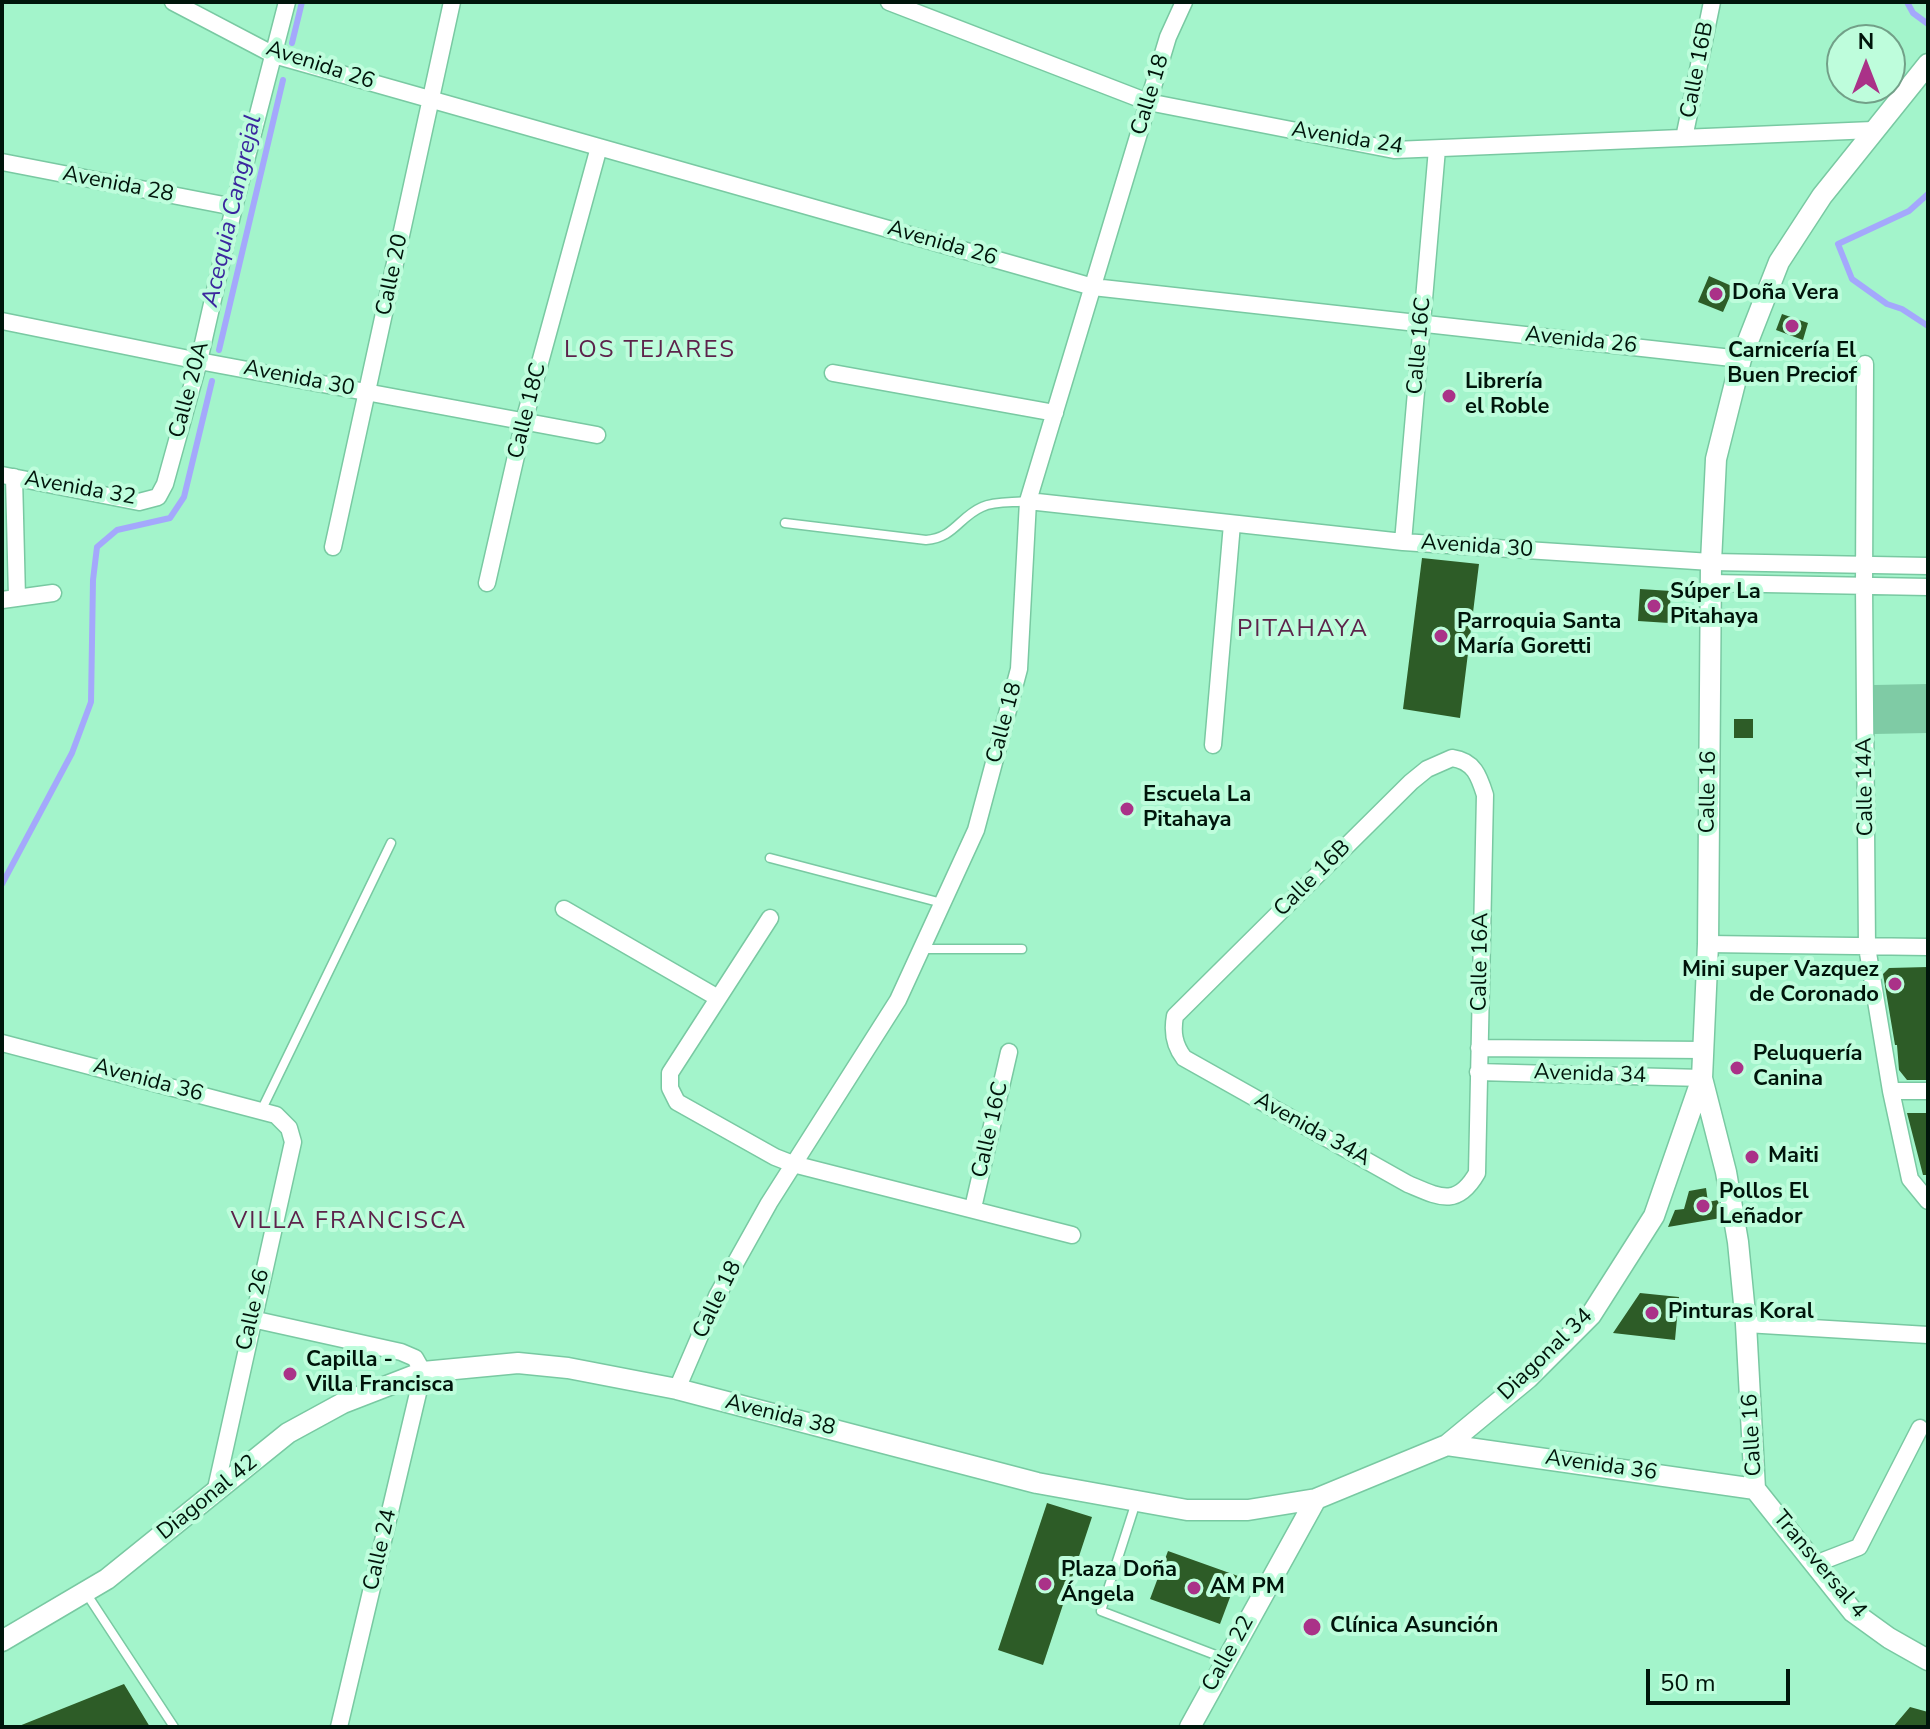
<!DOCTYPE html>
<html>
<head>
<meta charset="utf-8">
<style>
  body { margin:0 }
  #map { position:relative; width:1930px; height:1729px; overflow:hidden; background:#a3f4cb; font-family:"Nunito Sans",sans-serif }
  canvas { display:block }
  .frame { position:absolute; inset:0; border:4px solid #00150b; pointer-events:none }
  .north { position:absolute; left:1826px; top:24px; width:80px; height:80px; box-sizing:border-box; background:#befddc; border:2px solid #72a088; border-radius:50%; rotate:0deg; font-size:22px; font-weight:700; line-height:32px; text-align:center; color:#00150b }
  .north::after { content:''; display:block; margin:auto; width:28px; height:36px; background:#aa3288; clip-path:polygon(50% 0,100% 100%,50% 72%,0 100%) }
  .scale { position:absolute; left:1646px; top:1669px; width:144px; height:36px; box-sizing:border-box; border:4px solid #00150b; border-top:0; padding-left:10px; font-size:24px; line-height:28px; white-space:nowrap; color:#00150b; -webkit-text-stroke:6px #befddc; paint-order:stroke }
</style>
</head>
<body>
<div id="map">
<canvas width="1930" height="1729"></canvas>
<div class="frame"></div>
<div class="north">N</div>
<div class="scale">50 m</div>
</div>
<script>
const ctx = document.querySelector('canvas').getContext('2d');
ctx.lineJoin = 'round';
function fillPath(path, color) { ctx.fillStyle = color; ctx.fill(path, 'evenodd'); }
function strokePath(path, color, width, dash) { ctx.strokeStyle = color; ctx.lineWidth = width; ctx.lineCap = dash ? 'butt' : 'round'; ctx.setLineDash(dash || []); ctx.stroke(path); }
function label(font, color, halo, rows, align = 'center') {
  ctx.font = font + ' "Nunito Sans",sans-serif'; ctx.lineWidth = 8; ctx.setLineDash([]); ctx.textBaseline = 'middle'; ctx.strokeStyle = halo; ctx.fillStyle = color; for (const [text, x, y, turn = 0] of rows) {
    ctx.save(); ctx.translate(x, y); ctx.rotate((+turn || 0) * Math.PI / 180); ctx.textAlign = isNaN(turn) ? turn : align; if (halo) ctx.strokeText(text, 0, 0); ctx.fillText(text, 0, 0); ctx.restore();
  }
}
const green = new Path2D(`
  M1928,684v49l-54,1v-49z`);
const stream = new Path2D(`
  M1907,2l6,11 15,11
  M292,43l10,-41
  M1928,194l-19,17 -71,33 14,35 35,25 15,5 26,17
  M219,350l64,-270
  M2,884l70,-131 19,-51 2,-122 4,-33 20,-17 53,-12 14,-21 28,-116`);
const building = new Path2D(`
  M1709,276l25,11 -11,25 -25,-10z
  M1782,314l26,9 -5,17 -27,-10z
  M1422,558l57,6 -19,154 -57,-9z
  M1640,589l31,2 -2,32 -31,-2z
  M1734,719h19v19h-19z
  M1928,967l-1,113h-20l-8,-10 -2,-25h-2l-12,-71 6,-6z
  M1907,1113h21v62h-5z
  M1706,1188l2,14 10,-2 3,18 -53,9 7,-17 9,-1 5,-18z
  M1640,1293l39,4 -4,43 -62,-7z
  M1047,1503l45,14 -49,148 -45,-15z
  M1168,1551l70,25 -18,48 -70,-25z
  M124,1684l26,43h-131v-1z
  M1910,1707l18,5v15h-35z`);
const service = new Path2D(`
  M785,523l141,17c28,-2 33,-23 56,-33 13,-6 31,-4 46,-6
  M770,858l172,45
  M922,949h100
  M261,1111l130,-268
  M1136,1502l-35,109 125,48
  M86,1593l88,134`);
const minor = new Path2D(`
  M173,2l101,53 819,232 648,72
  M889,2l259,100 246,48 479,-20
  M1684,138l28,-136
  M2,162l232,45
  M2,321l197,40 398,74
  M1865,364l-1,222 3,361 24,144 19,88 18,22
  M833,373l222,40
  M2,475l137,27 19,-5 7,-13 34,-123 35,-154 53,-205
  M14,477l3,121
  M1028,501l375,41 308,20 217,4
  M1403,542l34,-393
  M333,547l119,-545
  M487,583l37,-162 75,-274
  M1711,583l217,4
  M2,600l51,-7
  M1213,745l19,-221
  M1452,758c22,3 27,18 33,37l-8,378c-20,35 -38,24 -69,11l-224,-126c-10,-13 -12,-26 -9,-42l236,-234 16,-13z
  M564,909l154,89
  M770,918l-100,155v15l7,14 98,55 18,7 279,71
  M1708,944l220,3
  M2,1043l274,72 13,13 4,14 -78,351
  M1479,1048l223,2
  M1478,1072l224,6
  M1891,1091h37
  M973,1208l36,-156
  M252,1319l149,33 14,6 8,14 -84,355
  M1746,1324l182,11
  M677,1389l40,-93 52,-93 129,-203 78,-170 43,-161 9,-168 140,-464 16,-35
  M1815,1564l44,-17 61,-119`);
const tertiary = new Path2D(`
  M1447,1445l308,44
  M1755,1489l-9,-165 -8,-82 -12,-70 -24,-94 6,-134 3,-382 5,-103 25,-100 38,-97 43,-66 106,-132
  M1755,1489l98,123 36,26 39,22
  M2,1641l105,-62 181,-146 55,-30 80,-31 95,-9 50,5 109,21 360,94 150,27h61l68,-11 131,-54 81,-67 63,-63 63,-99 48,-138
  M1190,1727l126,-228`);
const markers = [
  [1716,294,8,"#aa3288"],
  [1792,326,8,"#aa3288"],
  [1449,396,8,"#aa3288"],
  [1654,606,8,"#aa3288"],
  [1441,636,8,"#aa3288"],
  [1127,809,8,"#aa3288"],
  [1895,984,8,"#aa3288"],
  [1737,1068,8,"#aa3288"],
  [1752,1157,8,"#aa3288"],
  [1703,1206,8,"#aa3288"],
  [1652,1313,8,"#aa3288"],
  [290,1374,8,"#aa3288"],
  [1045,1584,8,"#aa3288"],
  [1194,1588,8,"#aa3288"],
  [1312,1627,10,"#aa3288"]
];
const streetNames = [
  ["Avenida 26",320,66,18],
  ["Calle 16B",1698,70,-79],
  ["Calle 18",1151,95,-73],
  ["Avenida 24",1347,139,9],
  ["Avenida 28",118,185,11],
  ["Avenida 26",942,244,16],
  ["Calle 20",393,275,-78],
  ["Avenida 26",1581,341,6],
  ["Calle 16C",1420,346,-85],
  ["Avenida 30",299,379,11],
  ["Calle 20A",190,390,-75],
  ["Calle 18C",528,411,-76],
  ["Avenida 32",80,489,10],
  ["Avenida 30",1477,547,4],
  ["Calle 18",1005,723,-75],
  ["Calle 14A",1866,787,-91],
  ["Calle 16",1709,792,-89],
  ["Calle 16B",1313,879,-45],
  ["Calle 16A",1481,962,-89],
  ["Avenida 34",1590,1075,2],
  ["Avenida 36",148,1081,15],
  ["Calle 16C",991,1130,-77],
  ["Avenida 34A",1312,1130,29],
  ["Calle 18",718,1300,-64],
  ["Calle 26",254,1310,-77],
  ["Diagonal 34",1546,1355,-44],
  ["Avenida 38",780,1416,14],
  ["Calle 16",1753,1435,-93],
  ["Avenida 36",1601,1466,8],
  ["Diagonal 42",208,1498,-39],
  ["Calle 24",381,1550,-77],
  ["Transversal 4",1819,1565,50],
  ["Calle 22",1229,1654,-61]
];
const poiNames = [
  ["Doña Vera",1732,294],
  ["Carnicería El",1792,352,"center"],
  ["Buen Preciof",1792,377,"center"],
  ["Librería",1465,383],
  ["el Roble",1465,408],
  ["Súper La",1670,593],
  ["Pitahaya",1670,618],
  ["Parroquia Santa",1457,623],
  ["María Goretti",1457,648],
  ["Escuela La",1143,796],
  ["Pitahaya",1143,821],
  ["Mini super Vazquez",1879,971,"right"],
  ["de Coronado",1879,996,"right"],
  ["Peluquería",1753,1055],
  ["Canina",1753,1080],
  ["Maiti",1768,1157],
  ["Pollos El",1719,1193],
  ["Leñador",1719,1218],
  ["Pinturas Koral",1668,1313],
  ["Capilla -",306,1361],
  ["Villa Francisca",306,1386],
  ["Plaza Doña",1061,1571],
  ["Ángela",1061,1596],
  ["AM PM",1210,1588],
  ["Clínica Asunción",1330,1627]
];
const waterNames = [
  ["Acequia Cangrejal",233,211,-77]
];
const neighbourhoodNames = [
  ["LOS TEJARES",650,351],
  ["PITAHAYA",1303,630],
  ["VILLA FRANCISCA",349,1222]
];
fillPath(green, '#7fcba5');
strokePath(stream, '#a4a8fc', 6);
fillPath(building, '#2d5c27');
strokePath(service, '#79c9a2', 11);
strokePath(minor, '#79c9a2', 19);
strokePath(tertiary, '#79c9a2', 23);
strokePath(service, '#fff', 8);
strokePath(minor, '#fff', 16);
strokePath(tertiary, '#fff', 20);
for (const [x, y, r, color] of markers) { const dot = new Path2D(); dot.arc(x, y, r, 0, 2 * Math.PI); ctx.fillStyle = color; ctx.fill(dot); strokePath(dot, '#befddc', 3); }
label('22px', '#00150b', '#befddc', streetNames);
label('bold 22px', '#00150b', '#befddc', poiNames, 'left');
label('italic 24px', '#3b279e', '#befddc', waterNames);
ctx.letterSpacing = '2px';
label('24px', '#5d234b', '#befddc', neighbourhoodNames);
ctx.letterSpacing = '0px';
</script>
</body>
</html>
